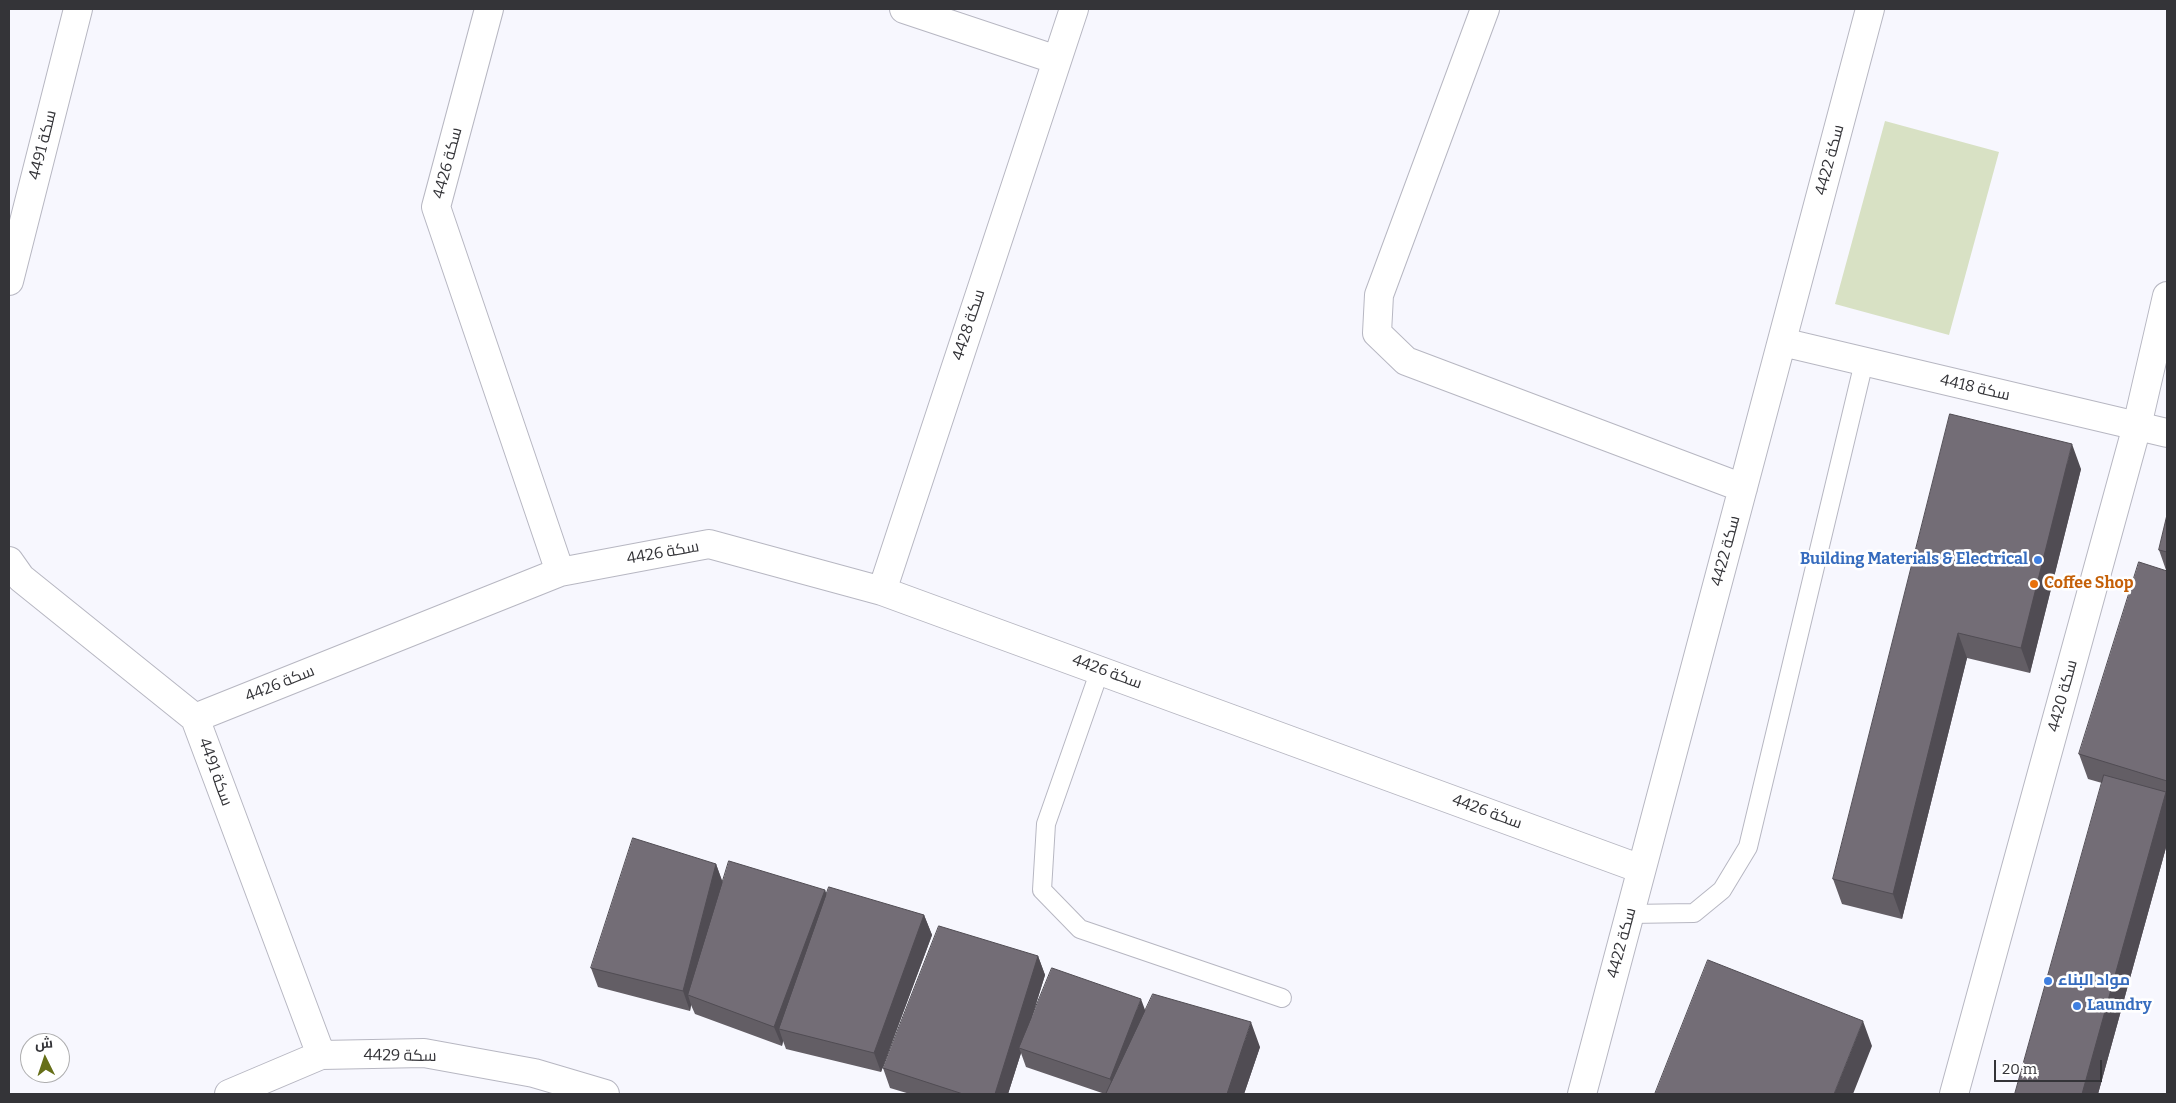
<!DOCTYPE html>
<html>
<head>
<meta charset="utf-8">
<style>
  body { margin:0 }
  #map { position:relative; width:2176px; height:1103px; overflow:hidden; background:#f7f7fe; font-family:Bitter,Cairo,serif }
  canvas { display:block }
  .frame { position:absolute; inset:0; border:10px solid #343438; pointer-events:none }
  .north { position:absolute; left:20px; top:1033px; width:50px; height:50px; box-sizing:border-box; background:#fff; border:1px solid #aeaeaf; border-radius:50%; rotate:356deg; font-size:14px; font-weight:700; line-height:20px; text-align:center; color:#343438 }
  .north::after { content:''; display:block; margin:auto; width:18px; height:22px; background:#666f18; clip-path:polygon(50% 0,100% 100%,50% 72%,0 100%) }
  .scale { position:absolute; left:1994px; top:1060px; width:108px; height:22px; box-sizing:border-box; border:2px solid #343438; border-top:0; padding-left:6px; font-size:15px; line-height:18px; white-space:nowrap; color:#343438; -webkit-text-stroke:4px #fff; paint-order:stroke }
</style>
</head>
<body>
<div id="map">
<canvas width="2176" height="1103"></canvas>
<div class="frame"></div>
<div class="north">ش</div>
<div class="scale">20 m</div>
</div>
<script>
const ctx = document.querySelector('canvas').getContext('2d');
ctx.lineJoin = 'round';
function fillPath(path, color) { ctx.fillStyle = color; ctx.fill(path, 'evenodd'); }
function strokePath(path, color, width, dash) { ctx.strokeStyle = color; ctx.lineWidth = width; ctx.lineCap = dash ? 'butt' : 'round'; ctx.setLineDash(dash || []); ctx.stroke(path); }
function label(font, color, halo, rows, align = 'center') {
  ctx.font = font + ' Bitter,Cairo,serif'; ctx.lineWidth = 5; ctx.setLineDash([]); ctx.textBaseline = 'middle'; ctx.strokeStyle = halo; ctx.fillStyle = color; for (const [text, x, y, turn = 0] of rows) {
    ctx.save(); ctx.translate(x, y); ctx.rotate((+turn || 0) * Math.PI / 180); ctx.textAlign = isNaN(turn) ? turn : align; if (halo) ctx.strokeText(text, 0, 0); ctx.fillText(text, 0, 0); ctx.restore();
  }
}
const green = new Path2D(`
  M1885,121l114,31 -50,183 -114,-31z`);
const lane = new Path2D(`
  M1100,670l-54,154 -4,66 38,39 202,69
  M1630,914l64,-1 28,-23 26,-43 116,-485`);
const street = new Path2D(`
  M489,9l-53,198 124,365
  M904,9l153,51
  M1485,9l-106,286 -2,38 29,28 337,127
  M9,281l69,-272
  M1782,342l385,91
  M9,561l12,17 174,140 126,337
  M882,591l192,-582
  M195,718l365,-146 149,-28 173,47 759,278
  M229,1094l92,-39 103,-2 110,20 71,21
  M1582,1094l288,-1085`);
const secondary = new Path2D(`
  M1954,1094l183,-668 30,-130`);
const wall = new Path2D(`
  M1950,414l131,55 -51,204 -63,-15 -65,261 -60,-15 -9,-25z
  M2167,515v55h-1l-7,-20z
  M2167,571v273l-69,250h-83l87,-311 -14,-4 -9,-25z
  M716,864l7,19 102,7 1,5 98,20 8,20 -51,137 -95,-23 -3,-8 -1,5 -87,-32 -4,-9 -1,6 -92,-24 -7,-19z
  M1038,956l7,19 -13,42 113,-7 115,37 -16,47h-139l-79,-27 -5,-14 -13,41h-98l-20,-6 -7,-20z`);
const shadedWall = new Path2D(`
  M2072,444l9,25 -51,204 -9,-25z
  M1958,633l9,25 -65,261 -9,-25z
  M2166,792l1,5v47l-69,250h-16z
  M716,864l7,20 -35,111 3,10 -1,6 -7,-20z
  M825,890l7,19 -53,120 4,12 -1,5 -8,-19z
  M924,915l8,20 -51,137 -7,-19z
  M1038,956l7,19 -23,74 -3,-1 2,5 -13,41h-13z
  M1141,999l7,19 -32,76 -6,-15z
  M1863,1021l9,25 -19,48h-19z
  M1251,1022l9,25 -16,47h-17z`);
const building = new Path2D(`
  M1950,414l122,30 -51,204 -63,-15 -65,261 -60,-15z
  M2167,515v37l-8,-2z
  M2139,562l28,9v210l-88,-27z
  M2104,775l62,17 -84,302h-67z
  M633,838l83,26 -33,127 -92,-23z
  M729,861l96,29 -51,137 -86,-32z
  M829,887l95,28 -50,138 -95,-24z
  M939,926l99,30 -43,138h-32l-80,-26z
  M1708,960l155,61 -29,73h-179z
  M1052,968l89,31 -31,80 -91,-31z
  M1153,994l98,28 -24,72h-121z`);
const markers = [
  [2038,560,5,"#3f7fe0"],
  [2034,584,5,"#e8710a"],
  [2048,981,5,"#3f7fe0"],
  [2077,1006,5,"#3f7fe0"]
];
const streetNames = [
  ["سكة 4491",43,145,-76],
  ["سكة 4422",1830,160,-75],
  ["سكة 4426",448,163,-75],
  ["سكة 4428",969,325,-72],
  ["سكة 4418",1975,388,13],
  ["سكة 4422",1726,551,-75],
  ["سكة 4426",663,553,-10],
  ["سكة 4426",1107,672,20],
  ["سكة 4426",280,684,-22],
  ["سكة 4420",2063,696,-75],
  ["سكة 4491",215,772,70],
  ["سكة 4426",1487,812,20],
  ["سكة 4422",1622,943,-75],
  ["سكة 4429",400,1056,1]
];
const shopNames = [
  ["Building Materials & Electrical",2028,560,"right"],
  ["مواد البناء",2058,981],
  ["Laundry",2087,1006]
];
const foodNames = [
  ["Coffee Shop",2044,584]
];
fillPath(green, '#d8e1c4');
strokePath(lane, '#b7b7c2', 20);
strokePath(street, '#b7b7c2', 30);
strokePath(secondary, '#b7b7c2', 30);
strokePath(lane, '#fff', 18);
strokePath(street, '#fff', 28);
strokePath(secondary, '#fff', 28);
fillPath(wall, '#635e65');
fillPath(shadedWall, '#504c53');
fillPath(building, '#736d76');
strokePath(building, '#504c53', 1);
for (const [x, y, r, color] of markers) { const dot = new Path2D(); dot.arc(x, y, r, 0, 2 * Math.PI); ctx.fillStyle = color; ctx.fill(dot); strokePath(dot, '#fff', 2); }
label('16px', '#343438', '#fff', streetNames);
label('bold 16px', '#366cbe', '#fff', shopNames, 'left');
label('bold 16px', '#c56008', '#fff', foodNames, 'left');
</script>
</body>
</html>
